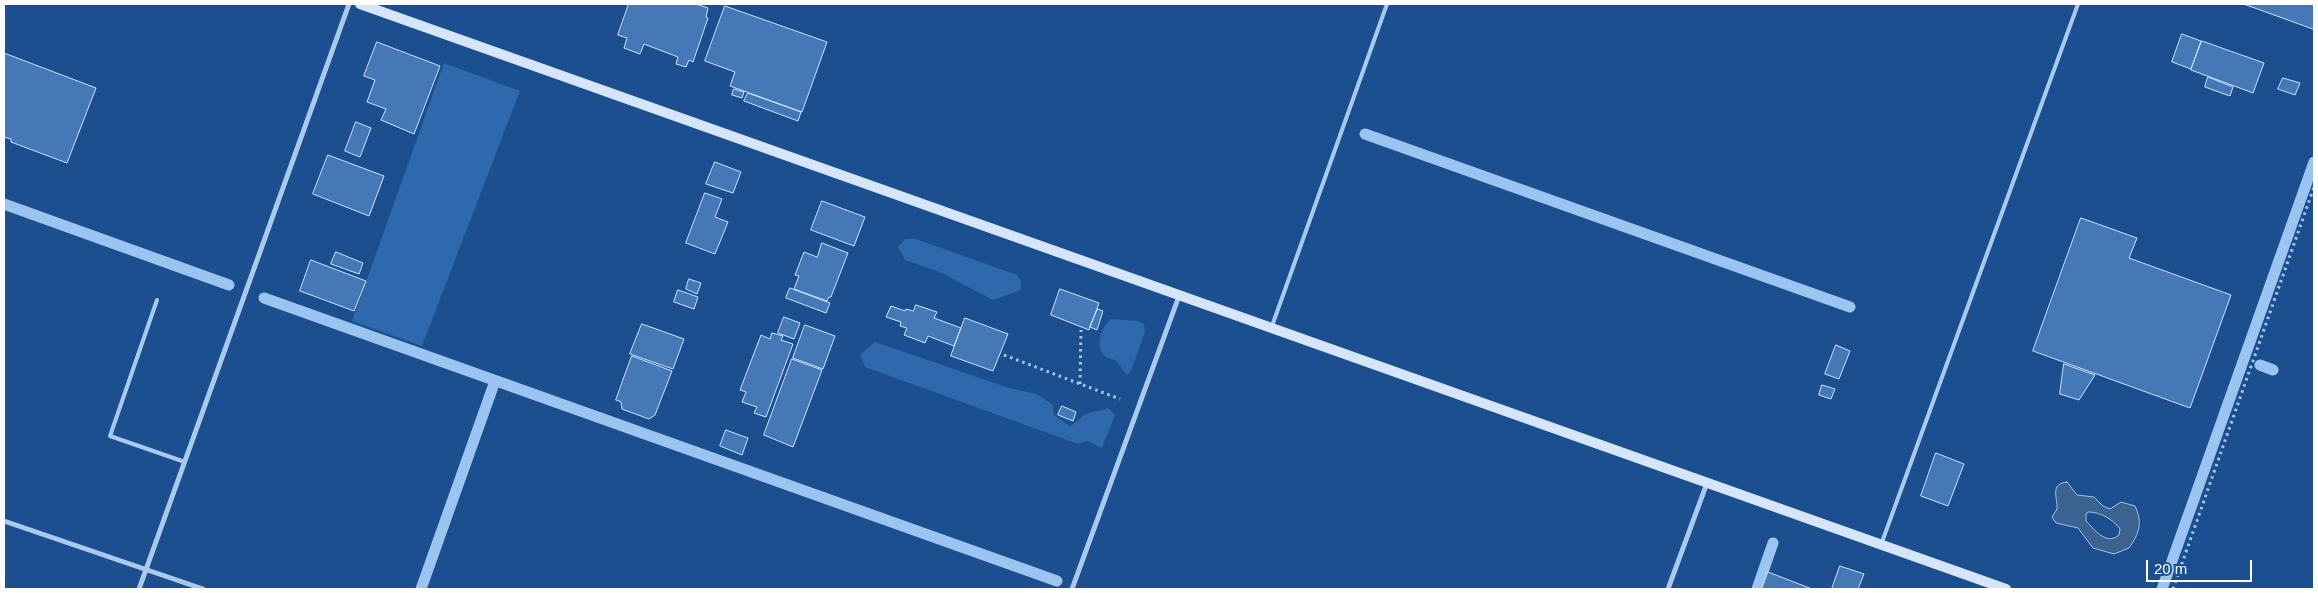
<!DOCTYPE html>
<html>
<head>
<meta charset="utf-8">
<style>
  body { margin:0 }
  #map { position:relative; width:2318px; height:593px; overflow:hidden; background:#1b4f8f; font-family:Helvetica,sans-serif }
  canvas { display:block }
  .frame { position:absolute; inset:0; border:5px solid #fff; pointer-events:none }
  .scale { position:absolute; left:2146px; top:560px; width:106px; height:22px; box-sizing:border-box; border:2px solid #fff; border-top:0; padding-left:6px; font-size:15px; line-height:18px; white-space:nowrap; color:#fff; -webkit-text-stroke:4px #1b4f8f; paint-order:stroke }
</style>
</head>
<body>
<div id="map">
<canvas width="2318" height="593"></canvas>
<div class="frame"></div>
<div class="scale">20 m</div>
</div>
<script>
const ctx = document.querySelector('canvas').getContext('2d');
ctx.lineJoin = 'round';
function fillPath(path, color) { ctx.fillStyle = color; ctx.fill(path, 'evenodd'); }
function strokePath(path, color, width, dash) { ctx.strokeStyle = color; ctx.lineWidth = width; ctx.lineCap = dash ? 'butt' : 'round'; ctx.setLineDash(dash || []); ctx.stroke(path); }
const green = new Path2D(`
  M444,63l76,28 -98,255 -70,-25z
  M905,239h11l101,36 4,6v9l-28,10 -51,-27 -37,-13 -7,-13z
  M1111,319l27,2 6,3 1,8 -14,39 -4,4c-4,-4 -6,-9 -10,-13 -2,-3 -7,-3 -11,-5 -12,-8 -5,-31 5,-38z
  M875,342l131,45 30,7 16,10 2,11 16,11c7,-3 10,-10 17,-12 6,-3 14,-3 21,-6l7,7 -13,33 -15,-7 -9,3 -213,-77 -5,-12z`);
const water = new Path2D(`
  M2067,482l10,13 17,2 9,9 7,3 11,-7 14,4c8,17 4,28 -6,42l-15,6 -21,-6 -15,-20 -22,-5 -4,-6 5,-8c1,-11 -8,-25 10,-27zM2089,512c11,0 24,7 31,17l-1,6c-13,11 -25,-6 -33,-14v-7z`);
const stream = new Path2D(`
  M1365,134l485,173
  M4,204l225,81
  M264,298l793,283
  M2260,365l13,5
  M421,589l74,-208
  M1757,589l16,-46
  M2162,589l152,-427`);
const building = new Path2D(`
  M629,4h67l12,4 -2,9 2,1 -15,44 -4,-2 -3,7 -10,-3 2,-7 -34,-13 -4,10 -16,-6 3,-10 -9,-3z
  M2244,4h70v25z
  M725,6l102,36 -25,70 -72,-26 5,-14 -30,-11z
  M2182,34l19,7 -10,28 -19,-7z
  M2202,41l62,22 -11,30 -62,-23z
  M377,42l63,24 -26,68 -33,-14 5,-11 -19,-7 8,-22 -11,-4z
  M4,53l92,35 -29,75 -56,-21v-3l-7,-2z
  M2208,77l25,10 -3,9 -25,-9z
  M2283,78l17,5 -5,12 -17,-6z
  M734,89l10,3 -2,6 -10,-3z
  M748,93l53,19 -3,9 -54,-20z
  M356,122l15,6 -11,29 -15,-6z
  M328,155l56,21 -15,40 -56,-22z
  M715,162l26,10 -8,21 -27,-9z
  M705,193l17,6 -7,18 13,5 -13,32 -29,-11z
  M822,201l43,16 -11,29 -43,-16z
  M2081,218l56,20 -8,20 102,37 -41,113 -157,-57z
  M822,243l26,10 -17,44h-2l-2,4 -33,-12 5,-13 -4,-1 9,-23 13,5z
  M336,252l27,11 -4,11 -28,-10z
  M311,260l55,21 -12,30 -54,-20z
  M689,279l12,4 -4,11 -11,-5z
  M790,288l40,15 -4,10 -40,-15z
  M1060,289l39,14 -10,27 -38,-15z
  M678,290l20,7 -4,12 -20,-7z
  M916,305l21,7 -3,6 27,10 -7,18 -26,-10 -3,7 -21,-8 3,-7 -7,-2 1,-4 -15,-5 5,-11 14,5 1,-2 7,2z
  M1098,309l5,2 -6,19 -7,-3z
  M784,317l16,6 -6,16 -16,-6z
  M965,318l43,16 -15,37 -42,-15z
  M642,324l42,15 -11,30 -43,-15z
  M805,325l30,11 -12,33 -30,-11z
  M772,333l11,3 -2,4 12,4 -27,73 -12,-4 3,-6 -15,-5 4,-10 -6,-2 21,-55 9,4z
  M1836,345l14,6 -11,28 -14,-5z
  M632,356l40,15 -17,44 -6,4 -27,-10 -1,-7 -5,-2z
  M792,359l30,11 -29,77 -29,-12z
  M2064,364l31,11 -16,25 -19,-6z
  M1822,385l13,4 -4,10 -12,-4z
  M1062,406l14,6 -3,9 -15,-6z
  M726,430l22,8 -6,17 -22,-9z
  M1936,453l28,11 -16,42 -27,-10z
  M1840,566l24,8 -6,15h-26z
  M1768,572l44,17h-50z`);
const path = new Path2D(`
  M1004,355l116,44
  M1080,384l1,-54
  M2173,589l141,-402`);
const lane = new Path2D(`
  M157,300l-47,136 75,26
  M1272,326l115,-322
  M1882,542l196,-538`);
const street = new Path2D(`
  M4,521l199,68
  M139,589l210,-585
  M1072,589l107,-293
  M1668,589l39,-106`);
const secondary = new Path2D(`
  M360,4l1646,585`);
fillPath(green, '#2e69ad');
fillPath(water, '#3c6290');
strokePath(water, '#9cc4f0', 1);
strokePath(stream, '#9cc4f0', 11);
fillPath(building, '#4478b7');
strokePath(building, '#cfe3fa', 1);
strokePath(path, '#a9c9ee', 3, [2.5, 4]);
strokePath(lane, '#a9c9ee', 4);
strokePath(street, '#a9c9ee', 5);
strokePath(secondary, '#d6e6fa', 10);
</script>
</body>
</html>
